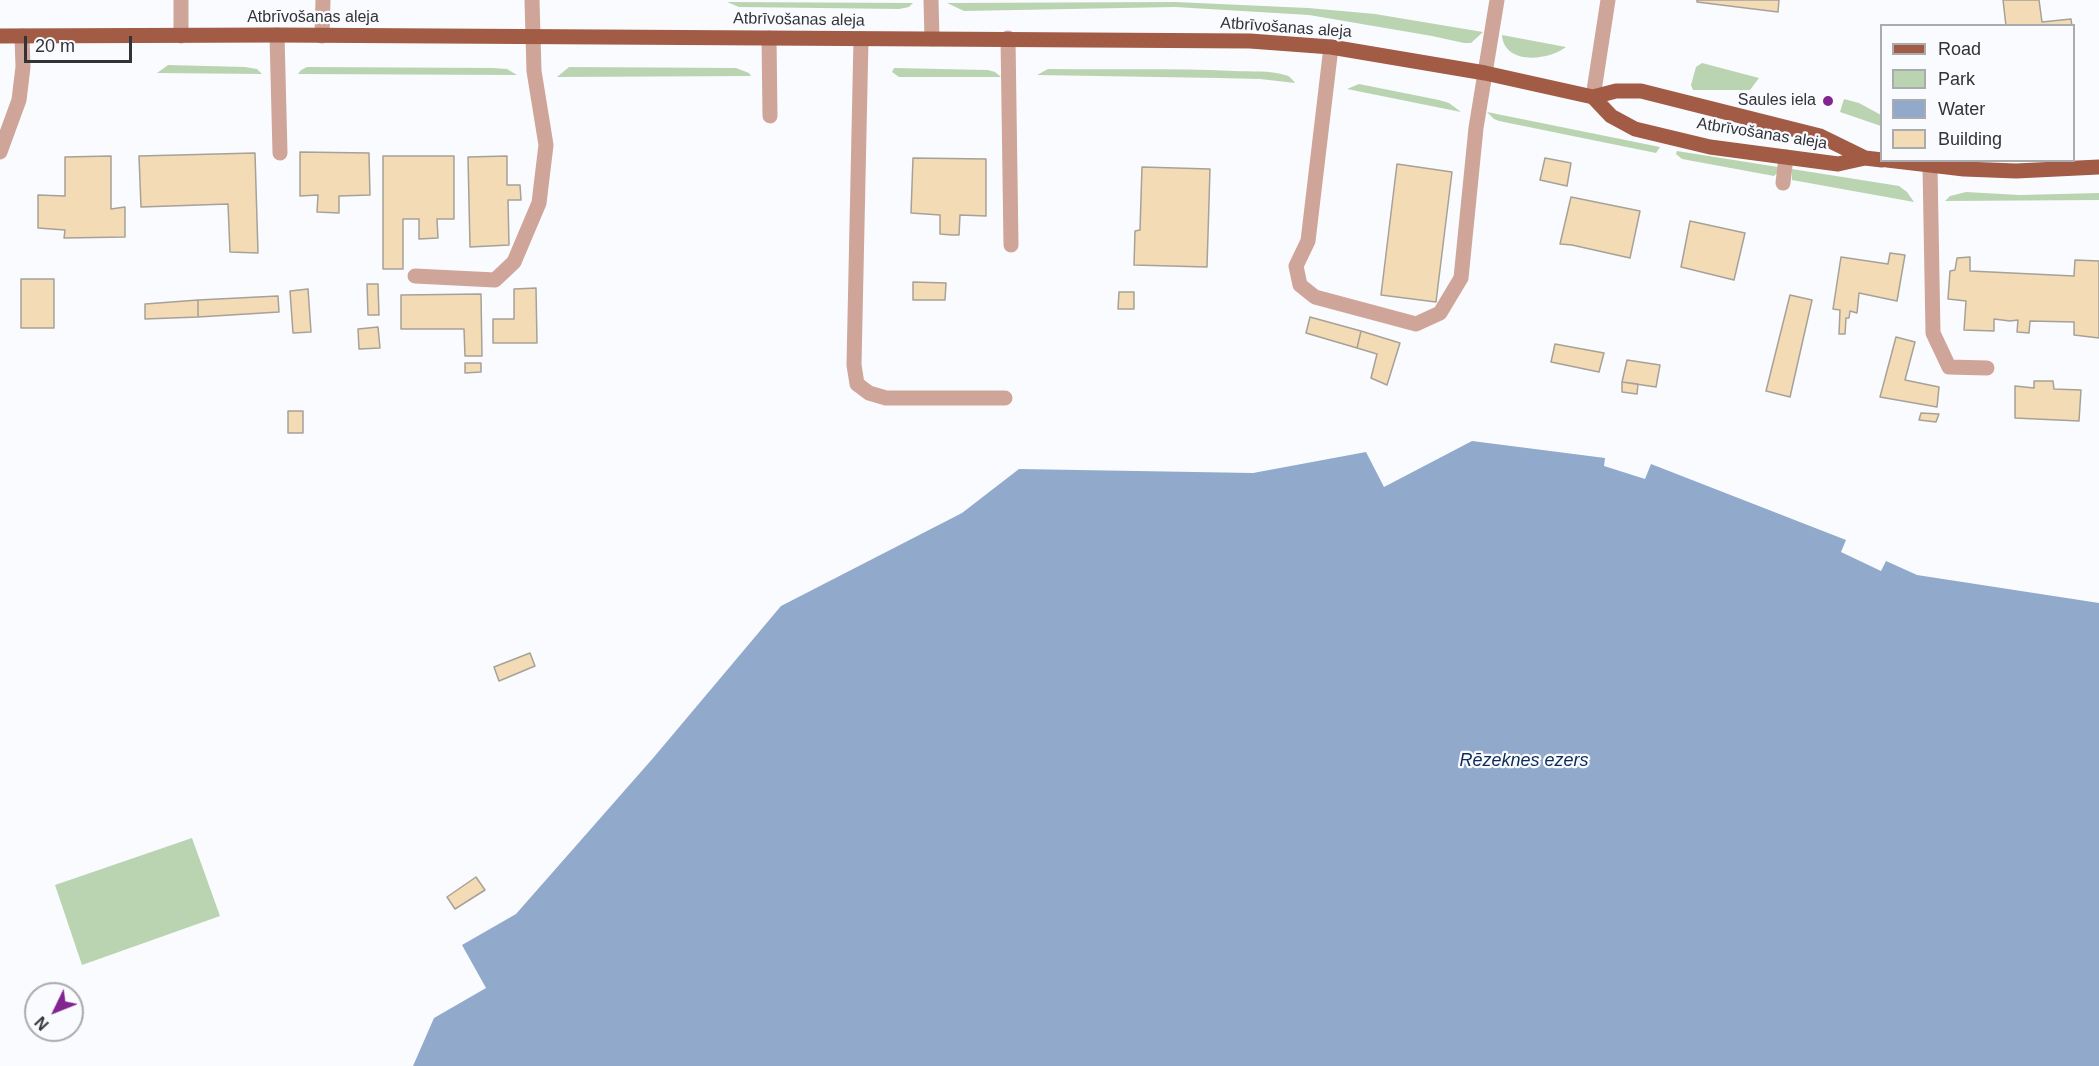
<!DOCTYPE html>
<html>
<head>
<meta charset="utf-8">
<style>
  body { margin:0 }
  #map { position:relative; width:2099px; height:1066px; overflow:hidden; background:#f9fbff; font-family:Arial,sans-serif }
  canvas { display:block }
  .legend { position:absolute; left:1880px; top:24px; width:195px; height:138px; box-sizing:border-box; background:#f9fbff; border:2px solid #a9abaf; margin:0; padding:8px 10px; list-style:none; font-size:18px; color:#313337 }
  .legend li { display:flex; align-items:center; gap:12px; height:30px }
  .legend b { width:30px; border:2px solid #a9abaf }
  .north { position:absolute; left:24px; top:982px; width:60px; height:60px; box-sizing:border-box; background:#f9fbff; border:2px solid #a9abaf; border-radius:50%; rotate:227deg; font-size:16px; font-weight:700; line-height:24px; text-align:center; color:#313337 }
  .north::after { content:''; display:block; margin:auto; width:21px; height:27px; background:#832590; clip-path:polygon(50% 0,100% 100%,50% 72%,0 100%) }
  .scale { position:absolute; left:24px; top:36px; width:108px; height:27px; box-sizing:border-box; border:3px solid #313337; border-top:0; padding-left:8px; font-size:18px; line-height:21px; white-space:nowrap; color:#313337; -webkit-text-stroke:4px #f9fbff; paint-order:stroke }
</style>
</head>
<body>
<div id="map">
<canvas width="2099" height="1066"></canvas>
<ul class="legend">
<li><b style="height:8px;background:#a25b44"></b>Road</li>
<li><b style="height:16px;background:#bad4b1"></b>Park</li>
<li><b style="height:16px;background:#91a9cb"></b>Water</li>
<li><b style="height:16px;background:#f3dbb5"></b>Building</li>
</ul>
<div class="north">N</div>
<div class="scale">20 m</div>
</div>
<script>
const ctx = document.querySelector('canvas').getContext('2d');
ctx.lineJoin = 'round';
function fillPath(path, color) { ctx.fillStyle = color; ctx.fill(path, 'evenodd'); }
function strokePath(path, color, width, dash) { ctx.strokeStyle = color; ctx.lineWidth = width; ctx.lineCap = dash ? 'butt' : 'round'; ctx.setLineDash(dash || []); ctx.stroke(path); }
function label(font, color, halo, rows, align = 'center') {
  ctx.font = font + ' Arial,sans-serif'; ctx.lineWidth = 4.5; ctx.setLineDash([]); ctx.textBaseline = 'middle'; ctx.strokeStyle = halo; ctx.fillStyle = color; for (const [text, x, y, turn = 0] of rows) {
    ctx.save(); ctx.translate(x, y); ctx.rotate((+turn || 0) * Math.PI / 180); ctx.textAlign = isNaN(turn) ? turn : align; if (halo) ctx.strokeText(text, 0, 0); ctx.fillText(text, 0, 0); ctx.restore();
  }
}
const green = new Path2D(`
  M727,2l186,1 -4,4 -10,2 -160,-2z
  M1175,2l133,6 67,6 108,18 -12,11h-7l-32,-7 -123,-21 -134,-8 -211,4 -17,-8z
  M1502,35l64,12c-18,14 -62,18 -64,-12z
  M1702,63l57,15 -9,12h-57l-2,-5 5,-18z
  M168,65l77,2 12,2 5,5 -105,-1z
  M307,67l186,1 14,1 10,6 -219,-1 3,-4z
  M569,67l167,1 13,5 2,3 -194,1z
  M894,68l94,2 7,2 6,5h-102l-7,-5z
  M1048,69c62,1 124,-1 186,2 16,1 36,-1 51,4 5,1 7,4 10,8l-35,-4 -42,-1 -181,-3z
  M1359,84l80,16 10,3 12,9 -114,-23z
  M1844,99l15,4 22,12v11l-41,-14z
  M1487,112l173,35 -4,6 -157,-32 -5,-2z
  M1677,151l101,16 -1,6 -3,3 -92,-17 -6,-5z
  M1792,169l107,17 8,6 7,10 -122,-22z
  M1966,192l54,3 79,-2v7l-154,1 5,-5z
  M192,838l28,78 -138,49 -27,-80z`);
const water = new Path2D(`
  M1472,441l133,17 -1,8 41,13 6,-15 195,76 -5,12 40,19 5,-10 31,14 182,28v463h-1686l21,-48 52,-30 -24,-43 54,-31 138,-157 127,-151 181,-93 57,-44 234,4 113,-21 18,35z`);
const building = new Path2D(`
  M1697,0h82l-1,12 -81,-10z
  M2003,0h36l3,22 29,-3 1,7h-66z
  M300,152l69,1 1,42 -31,1v17l-22,-1 1,-17 -18,1z
  M255,153l3,100 -28,-1 -2,-48 -87,3 -2,-51z
  M111,156v53l14,-2v30l-61,1 1,-8 -27,-2v-33l27,1v-39z
  M383,156h71v63h-17l1,19 -19,1v-20h-16v50h-20z
  M507,156v29h13l1,15h-13l1,45 -39,2 -2,-90z
  M913,158l73,1v57l-26,-1 -1,20h-7l-12,-1v-19l-29,-2z
  M1545,158l26,5 -4,23 -27,-6z
  M1397,164l55,8 -16,130 -55,-7z
  M1142,167l68,2 -3,98 -73,-2 1,-34 5,-1z
  M1571,197l69,14 -10,47 -58,-13 -12,-1z
  M1690,221l55,12 -11,47 -53,-13z
  M1890,253l15,2 -8,46 -38,-8 -2,20 -7,-2 -1,7h-3l-1,16h-6l1,-24 -7,-1 8,-52 47,7z
  M1970,257v14l104,5 1,-16 24,1v77l-25,-3v-13l-44,-1 -1,12 -12,-1 1,-12 -8,1 -16,-2v12l-30,-1 2,-29 -18,-2 2,-28 5,-1 2,-12z
  M21,279h33v49h-33z
  M913,282l33,1 -1,17h-32z
  M367,284h11l1,31h-11z
  M536,288l1,55h-44v-24h21v-30z
  M308,289l3,43 -18,1 -3,-42z
  M1119,292h15v17h-16z
  M481,294l1,62h-17l-1,-27h-63v-34z
  M1790,295l22,5 -22,97 -24,-6z
  M278,296l1,16 -81,5v-17z
  M198,300v17l-53,2v-15z
  M1310,317l51,14 -4,17 -51,-15z
  M378,327l2,21 -21,1 -1,-20z
  M1361,331l39,12 -13,42 -16,-7 6,-24 -20,-6z
  M1896,337l19,5 -10,38 34,7 -2,20 -57,-10z
  M1555,344l49,9 -5,19 -48,-10z
  M1627,360l33,5 -4,22 -34,-5z
  M465,363h16v9l-16,1z
  M2034,381h19l1,8 27,1 -2,31 -64,-3v-32l19,2z
  M1622,382l16,2 -1,10 -15,-2z
  M288,411h15v22h-15z
  M1921,413l18,1 -3,8 -17,-2z
  M530,653l5,13 -36,15 -5,-14z
  M476,877l9,13 -30,19 -8,-12z`);
const lane = new Path2D(`
  M181,0v36
  M931,0l1,39
  M277,35l3,118
  M322,36l1,-36
  M769,38l1,78
  M1008,38l3,207
  M861,39l-7,326 3,19 12,9 17,5h119
  M1331,47l-23,194 -12,25 4,19 15,12 101,27 24,-11 21,-35 15,-150 21,-128
  M0,152l19,-52 4,-33 -1,-31
  M1930,166l3,167 16,34 38,1
  M1783,183l3,-26
  M415,276l80,4 19,-18 25,-59 7,-58 -12,-74 -2,-71`);
const street = new Path2D(`
  M1593,97l15,-97`);
const primary = new Path2D(`
  M0,36l277,-1 973,6 81,6 154,26 108,24 23,-6h25l179,45 45,22 17,2
  M1593,97l18,19 24,13 75,18 128,17 27,-6
  M1887,160l77,9 52,2 83,-4`);
const markers = [
  [1828,101,6,"#832590"]
];
const streetNames = [
  ["Atbrīvošanas aleja",313,18],
  ["Atbrīvošanas aleja",799,20,1],
  ["Atbrīvošanas aleja",1286,28,4],
  ["Atbrīvošanas aleja",1762,134,9]
];
const poiNames = [
  ["Saules iela",1816,101]
];
const waterNames = [
  ["Rēzeknes ezers",1524,761]
];
fillPath(green, '#bad4b1');
fillPath(water, '#91a9cb');
fillPath(building, '#f3dbb5');
strokePath(building, '#a7a198', 1.5);
strokePath(lane, '#cea598', 15);
strokePath(street, '#cea598', 15);
strokePath(primary, '#a25b44', 15);
for (const [x, y, r, color] of markers) { const dot = new Path2D(); dot.arc(x, y, r, 0, 2 * Math.PI); ctx.fillStyle = color; ctx.fill(dot); strokePath(dot, '#f9fbff', 2); }
label('16px', '#313337', '#f9fbff', streetNames);
label('16px', '#313337', '#f9fbff', poiNames, 'right');
label('italic 18px', '#0b2a56', '#f9fbff', waterNames);
</script>
</body>
</html>
